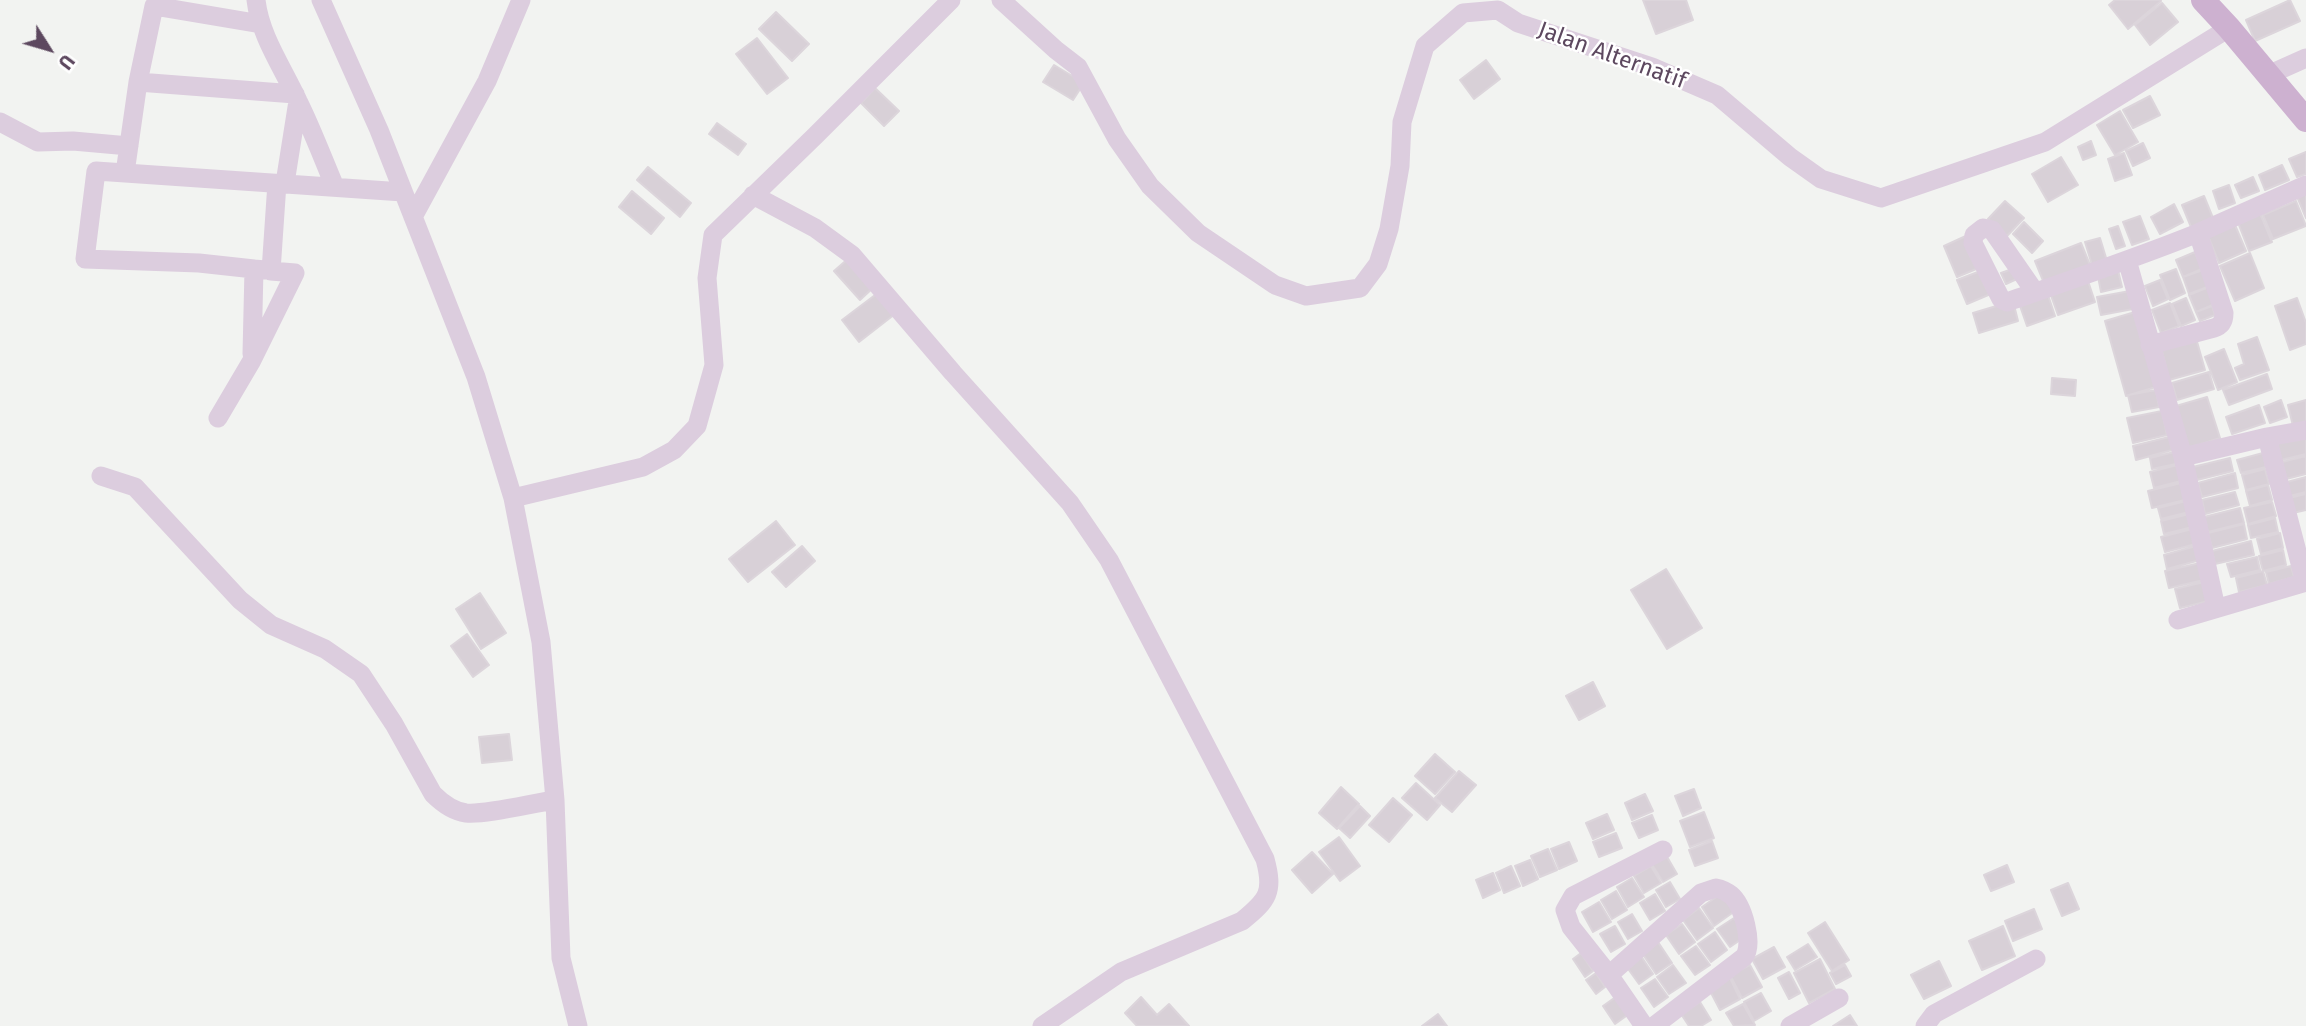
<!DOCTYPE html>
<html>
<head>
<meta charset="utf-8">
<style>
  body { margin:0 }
  #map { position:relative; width:2306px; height:1026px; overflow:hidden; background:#f2f3f1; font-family:"Fira Sans",sans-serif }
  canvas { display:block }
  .north { position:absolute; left:14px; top:14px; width:70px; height:70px; -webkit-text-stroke:5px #fff; paint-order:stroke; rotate:127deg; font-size:19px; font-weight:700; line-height:28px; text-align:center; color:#5d485f }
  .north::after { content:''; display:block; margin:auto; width:24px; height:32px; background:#5d485f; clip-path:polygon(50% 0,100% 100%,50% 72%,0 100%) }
</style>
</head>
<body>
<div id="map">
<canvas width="2306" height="1026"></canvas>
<div class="north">U</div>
</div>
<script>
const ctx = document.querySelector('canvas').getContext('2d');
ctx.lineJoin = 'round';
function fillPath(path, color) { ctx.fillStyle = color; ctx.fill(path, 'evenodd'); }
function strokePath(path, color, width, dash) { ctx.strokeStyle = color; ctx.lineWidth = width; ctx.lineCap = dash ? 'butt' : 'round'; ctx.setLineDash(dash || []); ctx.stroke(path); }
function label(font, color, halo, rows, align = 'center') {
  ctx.font = font + ' "Fira Sans",sans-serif'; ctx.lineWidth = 5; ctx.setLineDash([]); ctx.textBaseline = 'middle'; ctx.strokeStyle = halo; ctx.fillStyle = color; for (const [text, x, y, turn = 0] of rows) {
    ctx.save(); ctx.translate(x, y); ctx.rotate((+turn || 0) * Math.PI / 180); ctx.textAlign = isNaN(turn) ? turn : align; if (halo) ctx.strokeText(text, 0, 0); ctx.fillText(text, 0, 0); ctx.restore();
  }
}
const building = new Path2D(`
  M1643,0h43l7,20 -37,14z
  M2115,0h45l1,1 -33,28 -19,-24z
  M2290,0l10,21 -45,20 -9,-21z
  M2162,3l16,19 -28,23 -15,-20z
  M776,12l33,32 -17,17 -33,-32z
  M757,38l31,40 -21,16 -31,-40z
  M1486,60l14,19 -26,20 -14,-19z
  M1054,65l30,18 -11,17 -30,-18z
  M875,88l24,23 -15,15 -23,-23z
  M2150,96l10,19 -27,13 -10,-18z
  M2120,111l18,31 -23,13 -18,-30z
  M717,123l29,21 -8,11 -29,-21z
  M2091,141l5,14 -13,5 -5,-13z
  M2143,143l7,15 -17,8 -7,-15z
  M2306,152v22l-9,3 -8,-18z
  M2124,153l8,22 -17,6 -7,-22z
  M2061,157l17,28 -30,17 -16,-28z
  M2282,165l7,15 -24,10 -6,-15z
  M648,167l43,36 -11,14 -43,-37z
  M2253,177l6,14 -18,7 -6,-13z
  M2229,185l6,18 -16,6 -6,-18z
  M2306,190v28l-10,-24z
  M632,191l32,27 -13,16 -32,-27z
  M2204,196l9,22 -22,9 -9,-22z
  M2005,201l19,17 -17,18 -19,-17z
  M2296,201l10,25 -33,13 -10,-24z
  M2174,204l9,18 -23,12 -9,-17z
  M2259,211l13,31 -23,9 -12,-31z
  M2140,216l9,23 -17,6 -9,-23z
  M2024,222l19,19 -11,12 -19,-19z
  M2235,225l11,26 -27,12 -11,-27z
  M2118,226l7,20 -9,3 -7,-20z
  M1968,235l13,32 -24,10 -13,-31z
  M2100,238l7,23 -15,4 -7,-23z
  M2081,243l9,22 -46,18 -9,-22z
  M2195,252l7,17 -19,8 -7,-17z
  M2250,253l14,35 -29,13 -15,-35z
  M850,257l25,29 -15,14 -26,-29z
  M2117,266l5,21 -21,5 -4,-21z
  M2015,268l4,10 -13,6 -5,-11z
  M2176,269l9,24 -15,7 -10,-25z
  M1983,270l10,23 -26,11 -10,-24z
  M2203,270l7,16 -21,8 -6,-17z
  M2087,278l8,24 -37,13 -9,-25z
  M2160,280l8,19 -15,7 -8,-20z
  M2209,287l6,17 -19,8 -7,-17z
  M2130,291l3,18 -32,6 -4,-18z
  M879,292l16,22 -36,28 -17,-22z
  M2047,292l8,24 -28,10 -8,-23z
  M2186,298l9,22 -14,6 -9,-22z
  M2297,298l9,25v21l-16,6 -15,-44z
  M2013,301l5,20 -39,12 -6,-20z
  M2170,303l9,23 -18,7 -9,-23z
  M2212,306l3,9 -15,6 -4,-9z
  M2135,312l21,75 -30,9 -21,-75z
  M2257,337l12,33 -29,10 -5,-12 9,-4 -6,-20z
  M2196,338l9,32 -36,10 -8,-33z
  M2224,349l13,33 -19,8 -13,-33z
  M2209,372l5,17 -37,11 -5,-17z
  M2267,374l5,15 -43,16 -6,-15z
  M2052,378l24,2 -1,16 -24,-2z
  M2156,390l3,17 -27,5 -4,-17z
  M2207,397l13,41 -31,10 -13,-42z
  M2281,400l6,17 -17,6 -6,-16z
  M2306,400v23l-13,3 -5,-21z
  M2259,405l6,18 -33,11 -6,-17z
  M2162,411l5,24 -34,8 -6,-25z
  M2306,436v18l-25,6 -4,-17z
  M2169,437l3,13 -36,10 -3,-14z
  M2174,452l2,12 -24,5 -2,-11z
  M2263,453l3,14 -25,6 -4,-13z
  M2306,456v18l-20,5 -4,-17z
  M2230,458l3,13 -36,9 -4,-13z
  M2177,465l4,16 -27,7 -4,-16z
  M2265,469l4,15 -23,6 -4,-15z
  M2235,473l3,15 -36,9 -4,-14z
  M2306,477v15l-16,4 -3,-14z
  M2181,483l4,17 -33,8 -4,-17z
  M2268,485l4,15 -22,6 -4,-15z
  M2235,492l4,13 -34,9 -3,-14z
  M2306,494v16l-13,3 -4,-15z
  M2186,501l3,11 -28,7 -3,-11z
  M2272,502l4,14 -28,8 -4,-16z
  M2240,508l4,15 -36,9 -4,-15z
  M2189,514l4,13 -29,7 -3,-13z
  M2275,518l3,14 -27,6 -3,-13z
  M776,521l19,24 -47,37 -19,-23z
  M2244,524l3,15 -35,9 -4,-15z
  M2192,529l4,15 -31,8 -4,-15z
  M2280,533l3,15 -22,6 -4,-15z
  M2251,541l3,14 -39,9 -3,-13z
  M802,546l13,15 -29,26 -14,-15z
  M2196,546l4,14 -33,9 -3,-14z
  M2283,550l3,15 -23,6 -4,-15z
  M2257,557l3,13 -29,7 -4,-13z
  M2200,563l4,17 -35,8 -4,-17z
  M2291,566l3,11 -25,7 -3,-12z
  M1666,569l36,59 -35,21 -36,-59z
  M2263,571l4,14 -28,7 -3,-14z
  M2204,582l5,19 -29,7 -5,-19z
  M480,593l26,40 -25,16 -25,-40z
  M467,634l22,31 -16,12 -22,-31z
  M1593,682l12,24 -26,14 -13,-24z
  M509,734l3,26 -30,3 -3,-26z
  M1435,754l20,18 -20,22 -20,-18z
  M1459,771l17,14 -24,27 -17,-14z
  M1416,783l24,22 -13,15 -25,-22z
  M1341,787l18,17 -22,25 -18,-16z
  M1694,789l7,19 -18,8 -8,-20z
  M1645,794l8,17 -21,9 -7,-17z
  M1393,798l19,17 -23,27 -20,-17z
  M1360,806l10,10 -20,22 -11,-10z
  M1704,812l10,26 -24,9 -10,-26z
  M1607,814l7,16 -21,9 -7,-16z
  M1652,815l6,15 -19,8 -7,-15z
  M1616,833l6,15 -23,9 -6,-15z
  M1339,837l21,29 -20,15 -21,-29z
  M1712,841l6,17 -23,8 -6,-16z
  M1569,842l8,19 -18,8 -8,-20z
  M1548,849l9,21 -17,7 -9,-21z
  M1312,852l21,22 -21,19 -20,-23z
  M1666,855l11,19 -14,8 -12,-19z
  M1530,860l8,19 -15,7 -8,-20z
  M2007,865l7,17 -23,9 -7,-16z
  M1511,866l9,20 -16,7 -8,-20z
  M1651,866l10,17 -17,10 -10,-17z
  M1493,873l7,17 -17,8 -7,-18z
  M1632,878l12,19 -16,10 -11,-20z
  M1670,882l10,17 -14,8 -10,-17z
  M2068,883l11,26 -17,7 -11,-26z
  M1616,891l11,19 -15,9 -11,-19z
  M1722,893l13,18 -21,15 -12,-19z
  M1655,894l10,17 -15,9 -10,-17z
  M1599,902l12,20 -18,10 -11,-20z
  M1699,908l14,20 -16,12 -14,-20z
  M2034,909l8,20 -29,12 -8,-20z
  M1632,914l10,17 -14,8 -10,-17z
  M1734,918l12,18 -16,11 -13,-18z
  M1825,922l24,38 -17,11 -24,-38z
  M1682,924l13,18 -16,12 -13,-19z
  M1615,926l10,18 -14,8 -11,-18z
  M2003,926l12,30 -33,14 -13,-29z
  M1715,932l12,18 -16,12 -13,-18z
  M1658,942l14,21 -16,11 -14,-21z
  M1808,944l9,13 -22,13 -8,-13z
  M1696,946l14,19 -15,10 -14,-19z
  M1774,947l11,20 -22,12 -11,-20z
  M1581,953l12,18 -8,6 -12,-18z
  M1641,956l12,18 -14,10 -13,-18z
  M1820,959l15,30 -26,14 -15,-30z
  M1939,961l12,25 -27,13 -13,-24z
  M1673,965l13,18 -17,11 -12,-17z
  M1750,965l12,22 -20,11 -12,-23z
  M1845,965l6,11 -15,8 -6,-11z
  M1789,972l11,21 -11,6 -11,-21z
  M1596,973l9,14 -9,7 -10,-14z
  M1730,978l10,21 -20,11 -11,-21z
  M1655,979l13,18 -14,10 -13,-19z
  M1761,993l10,18 -17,10 -10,-19z
  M1617,996l12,18 -14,10 -12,-18z
  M1141,997l16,18 12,-11 20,22h-52l-12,-13z
  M1700,1002l11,18 -10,6h-12l-8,-12z
  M1743,1004l12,21 -21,1 -8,-13z
  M1438,1014l9,12h-25z
  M1850,1015l7,11h-24z`);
const minor = new Path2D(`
  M256,0c4,36 27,68 42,101 14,28 25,58 37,86
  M321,0l58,130 97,247 37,121 28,144 14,158 6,158 17,68
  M1001,0l55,50 22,17 39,72 33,47 48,47 77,52 31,11 54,-8 18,-24 11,-35 11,-63 2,-44 23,-76 38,-33 35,-3 20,13 134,44 65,28 73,62 31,22 60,19 164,-56 184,-114
  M2268,75l38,-17
  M138,82l157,12
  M0,122l38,20 35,-1 56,5
  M125,173l13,-91 16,-76 107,18
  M285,183l13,-82
  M753,195l62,33 37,27 101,118 117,130 39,57 156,299c9,33 3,41 -23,62l-121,51 -79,54
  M413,217l74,-136 34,-81
  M2127,260l56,197 33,151
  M254,269l-55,-6 -114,-4 11,-88 307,21
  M2035,292l-43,-62 -9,-2 -9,7 -1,8 28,56 6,3c64,-22 129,-44 191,-69 36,-16 72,-32 108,-48
  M2150,345l64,-17c7,-2 10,-7 10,-15l-26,-80
  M252,354l2,-85 11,1
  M218,418l33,-56 44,-89 -24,-2 6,-88
  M2267,437l38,145
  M2183,457l84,-20 39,-7
  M101,476l34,11 105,113 31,25 54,24 36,25 33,50 39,70c9,9 19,17 33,19 20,2 67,-10 89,-13
  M513,498l130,-31 31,-17 23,-24 17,-61 -7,-87 6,-43 102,-99 136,-136
  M2178,620l128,-38
  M1609,975l92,-82 15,-5c5,1 10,3 15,7 12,10 23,49 13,62l-90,69
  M1644,1026l-35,-51 -38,-48 -6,-17 8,-14 90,-46
  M1790,1026l49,-28
  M1925,1026l9,-12 102,-55`);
const major = new Path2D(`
  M2203,0l26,28 77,92`);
const streetNames = [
  ["Jalan Alternatif",1612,56,20]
];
fillPath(building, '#d8d0d7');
strokePath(building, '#dcd5db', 2);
strokePath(minor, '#dccdde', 19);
strokePath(major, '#cdb1d0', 24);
label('23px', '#5d485f', '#fff', streetNames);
</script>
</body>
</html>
